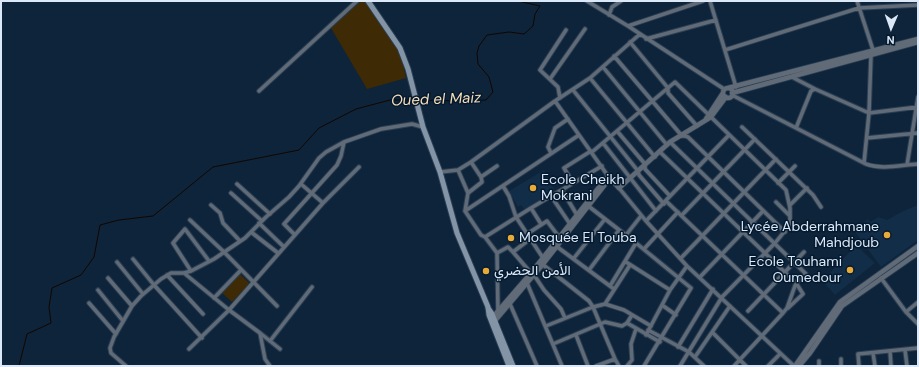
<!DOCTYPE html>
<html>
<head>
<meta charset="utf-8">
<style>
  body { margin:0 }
  #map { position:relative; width:919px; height:367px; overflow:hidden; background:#0e243a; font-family:"DM Sans",sans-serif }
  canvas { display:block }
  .frame { position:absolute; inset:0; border:2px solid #dae8f7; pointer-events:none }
  .north { position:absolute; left:871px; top:8px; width:40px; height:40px; -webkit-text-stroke:3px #051a2f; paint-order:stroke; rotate:182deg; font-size:11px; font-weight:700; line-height:16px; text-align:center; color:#dae8f7 }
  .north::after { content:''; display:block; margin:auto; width:14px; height:18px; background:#dae8f7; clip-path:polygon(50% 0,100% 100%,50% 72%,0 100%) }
</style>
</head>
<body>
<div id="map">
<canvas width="919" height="367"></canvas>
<div class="frame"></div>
<div class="north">N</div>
</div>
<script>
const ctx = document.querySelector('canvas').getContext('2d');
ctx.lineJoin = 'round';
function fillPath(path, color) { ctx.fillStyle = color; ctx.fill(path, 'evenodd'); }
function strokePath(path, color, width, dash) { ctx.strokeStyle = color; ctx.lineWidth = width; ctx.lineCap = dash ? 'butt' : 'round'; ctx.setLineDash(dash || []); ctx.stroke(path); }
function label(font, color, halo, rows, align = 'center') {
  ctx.font = font + ' "DM Sans",Vazirmatn,sans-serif'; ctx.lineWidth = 3; ctx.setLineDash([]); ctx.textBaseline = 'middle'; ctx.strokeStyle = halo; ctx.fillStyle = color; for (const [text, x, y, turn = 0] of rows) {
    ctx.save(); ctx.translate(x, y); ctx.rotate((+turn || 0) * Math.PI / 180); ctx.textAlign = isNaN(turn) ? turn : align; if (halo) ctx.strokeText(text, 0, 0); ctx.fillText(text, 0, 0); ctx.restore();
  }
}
const built = new Path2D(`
  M544,170l11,21 -30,19 -4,-5 -3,2 -9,-16z
  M918,205v35l-37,27 -27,-37 14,-11 2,3 8,-5 9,3 16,-9z
  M856,245l19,18 -40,32 -10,-11 3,-5 -2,-2z`);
const green = new Path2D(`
  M361,1h4l32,46 5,12 4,19 -39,11 -36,-61z
  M240,274l10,10 -18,18 -10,-9z`);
const stream = new Path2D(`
  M419,100l44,1 23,-1 7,-8 -4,-15 -11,-13 -1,-11 2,-7 8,-11 22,-3 15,2 9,-8 2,-12 5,-8 -22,-5
  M19,366l8,-32 24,-11 -2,-16 3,-19 29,-13 13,-18 6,-32 19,-5 34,-4 60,-49 86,-17 20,-22 37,-19 34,-9h24`);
const minor = new Path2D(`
  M587,1l41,25 96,63
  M710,1l26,86
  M857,1l16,49
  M609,15l3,-8 9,-6
  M628,26l75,-25
  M646,39l70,-19
  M630,42l38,46v5l29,33
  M725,50l134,-42 59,-3
  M614,56l68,80h3l3,1 97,95
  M603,67l64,78
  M792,77l23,12
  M590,78l65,79
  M550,79l35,-50
  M573,90l65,81 1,4 25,29
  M259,91l98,-90
  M732,95l134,69c16,6 35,1 52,0
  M560,98l-2,-11 -18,-17 26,-40
  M555,101l53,75
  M742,127l71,68 8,12
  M796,128l15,-37 4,-2 54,24 49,-6
  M617,131l28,33v5l25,27
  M867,138l51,-5
  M670,142l136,132 -10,9 -9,25 -4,5 -49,53
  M603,143l53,68
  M592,152l83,-70 111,108 4,18v11l-1,7 -14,17 -53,54 -42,69
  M660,152l136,131 7,11 -15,14
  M551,153l-3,-6 7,-19 13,-9
  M864,163l5,-50 2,-58
  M907,165l11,-68
  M458,170l10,23 -3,18
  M440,172l18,-2 13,-8 84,-61 35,-23 50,-44
  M481,177l16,-11
  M573,183l-9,-15 27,-17
  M778,183l17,-17
  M237,184l33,30
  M301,184l22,19
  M503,186l6,10 7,21 27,41
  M619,188l27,33 41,45 107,100
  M562,190l15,25
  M231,193l31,28
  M468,193l14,-11 -1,-5 -10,-15
  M551,196l19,28
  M666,201l117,112
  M776,202l14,14
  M211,205l9,8 3,10 17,18
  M587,205l49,38 55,45 -47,78
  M790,205l17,-17
  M531,208l10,16
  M682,215l73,-76
  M190,220l34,32 53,54
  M646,221l83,-86
  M259,223l25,24
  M251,232l27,21
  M527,234l20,-13 12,16
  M295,235l-11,-11 53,-59 4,-9 3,-14
  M626,235l15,-19
  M485,237l-4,-2 -16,-24 114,-76
  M556,246l58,43
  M644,249l34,-37
  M513,252l17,-13
  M497,253l11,-6 5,5 18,21
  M574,258l31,-39
  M681,258l95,-99
  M133,259l21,26 48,53
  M117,262l26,32
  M626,262l44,28
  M542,264l47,37 4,6 12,-3 19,6 27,16
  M589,270l30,-40
  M191,271l-18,-28 12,-14 24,32
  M184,273l45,37 31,23 5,26 5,7
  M167,275l36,39
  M534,275l10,15 17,19 4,9
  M700,277l63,-66
  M108,278l24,28
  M881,278l25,34 12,12
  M527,283l35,83
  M610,286l26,-43
  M98,290l25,31
  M214,298l27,-28
  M89,303l27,31
  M510,304l27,62
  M605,304l25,-39
  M662,305l14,10
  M498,311l-1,-58 -12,-16 46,-29 71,-42
  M748,311l56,-59
  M906,312l12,-10
  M632,315l-5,8 33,19
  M546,326l47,-19 22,52 4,7
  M648,330l41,22 15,14
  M260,333l20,16
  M713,333l33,33
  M576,335l12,31
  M646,335l24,-45 17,-24
  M270,341l42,-54
  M553,344l52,-22 17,4 5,-3
  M678,347l35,-58
  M189,349l40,-39 94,-107 36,-36
  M905,350l2,16
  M890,351l1,15
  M873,353l2,13
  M695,357l35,-51
  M841,359v7
  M819,361v5
  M126,366l-15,-13 -1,-5 4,-11 18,-31 9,-10 20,-17 10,-6h13l7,-2 23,-12 31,-21 21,-21 23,-20 10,-11 20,-28 7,-6 18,-10 37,-13 31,-5 11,3
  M596,366l19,-7
  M627,366l5,-6 -1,-16 5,-15
  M768,366l12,-12
  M859,366l-1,-12 60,-6`);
const tertiary = new Path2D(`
  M728,88l190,-49
  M723 93a5 5 0 1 1 10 0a5 5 0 1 1-10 0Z
  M732,93l186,-51
  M706,119l17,-26
  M492,318l39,-45 77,-97 11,12 51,-46 41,-25 15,-20
  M493,323l50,-59 67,-86
  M795,366l45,-64 78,-56
  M799,366l11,-13 32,-47 76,-53`);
const secondary = new Path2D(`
  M368,1l32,47 8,21 15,58 17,45 17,61 31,74 1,8 20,51
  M488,308l4,6 21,52`);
const markers = [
  [533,188,4,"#e8ab37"],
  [887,235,4,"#e8ab37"],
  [511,238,4,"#e8ab37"],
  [850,270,4,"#e8ab37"],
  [486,271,4,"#e8ab37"]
];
const poiNames = [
  ["Ecole Cheikh",541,180],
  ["Mokrani",541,196],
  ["Lycée Abderrahmane",879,227,"right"],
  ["Mahdjoub",879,243,"right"],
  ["Mosquée El Touba",519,238],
  ["Ecole Touhami",842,262,"right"],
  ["Oumedour",842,278,"right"],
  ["الأمن الحضري",494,271]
];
const waterNames = [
  ["Oued el Maiz",436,100,-2]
];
fillPath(built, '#122d48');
fillPath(green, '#3e2a04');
strokePath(stream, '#120600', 1);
strokePath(minor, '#2b3f54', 5.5);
strokePath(tertiary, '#2b3f54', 6);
strokePath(secondary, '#2b3f54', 7);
strokePath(minor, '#606b77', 3.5);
strokePath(tertiary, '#606b77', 4.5);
strokePath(secondary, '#8394a7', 5);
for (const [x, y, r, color] of markers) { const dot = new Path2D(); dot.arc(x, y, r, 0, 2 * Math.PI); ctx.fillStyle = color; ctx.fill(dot); strokePath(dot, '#051a2f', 1.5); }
label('14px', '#dae8f7', '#051a2f', poiNames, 'left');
label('italic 15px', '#f7dfb9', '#051a2f', waterNames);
</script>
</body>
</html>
